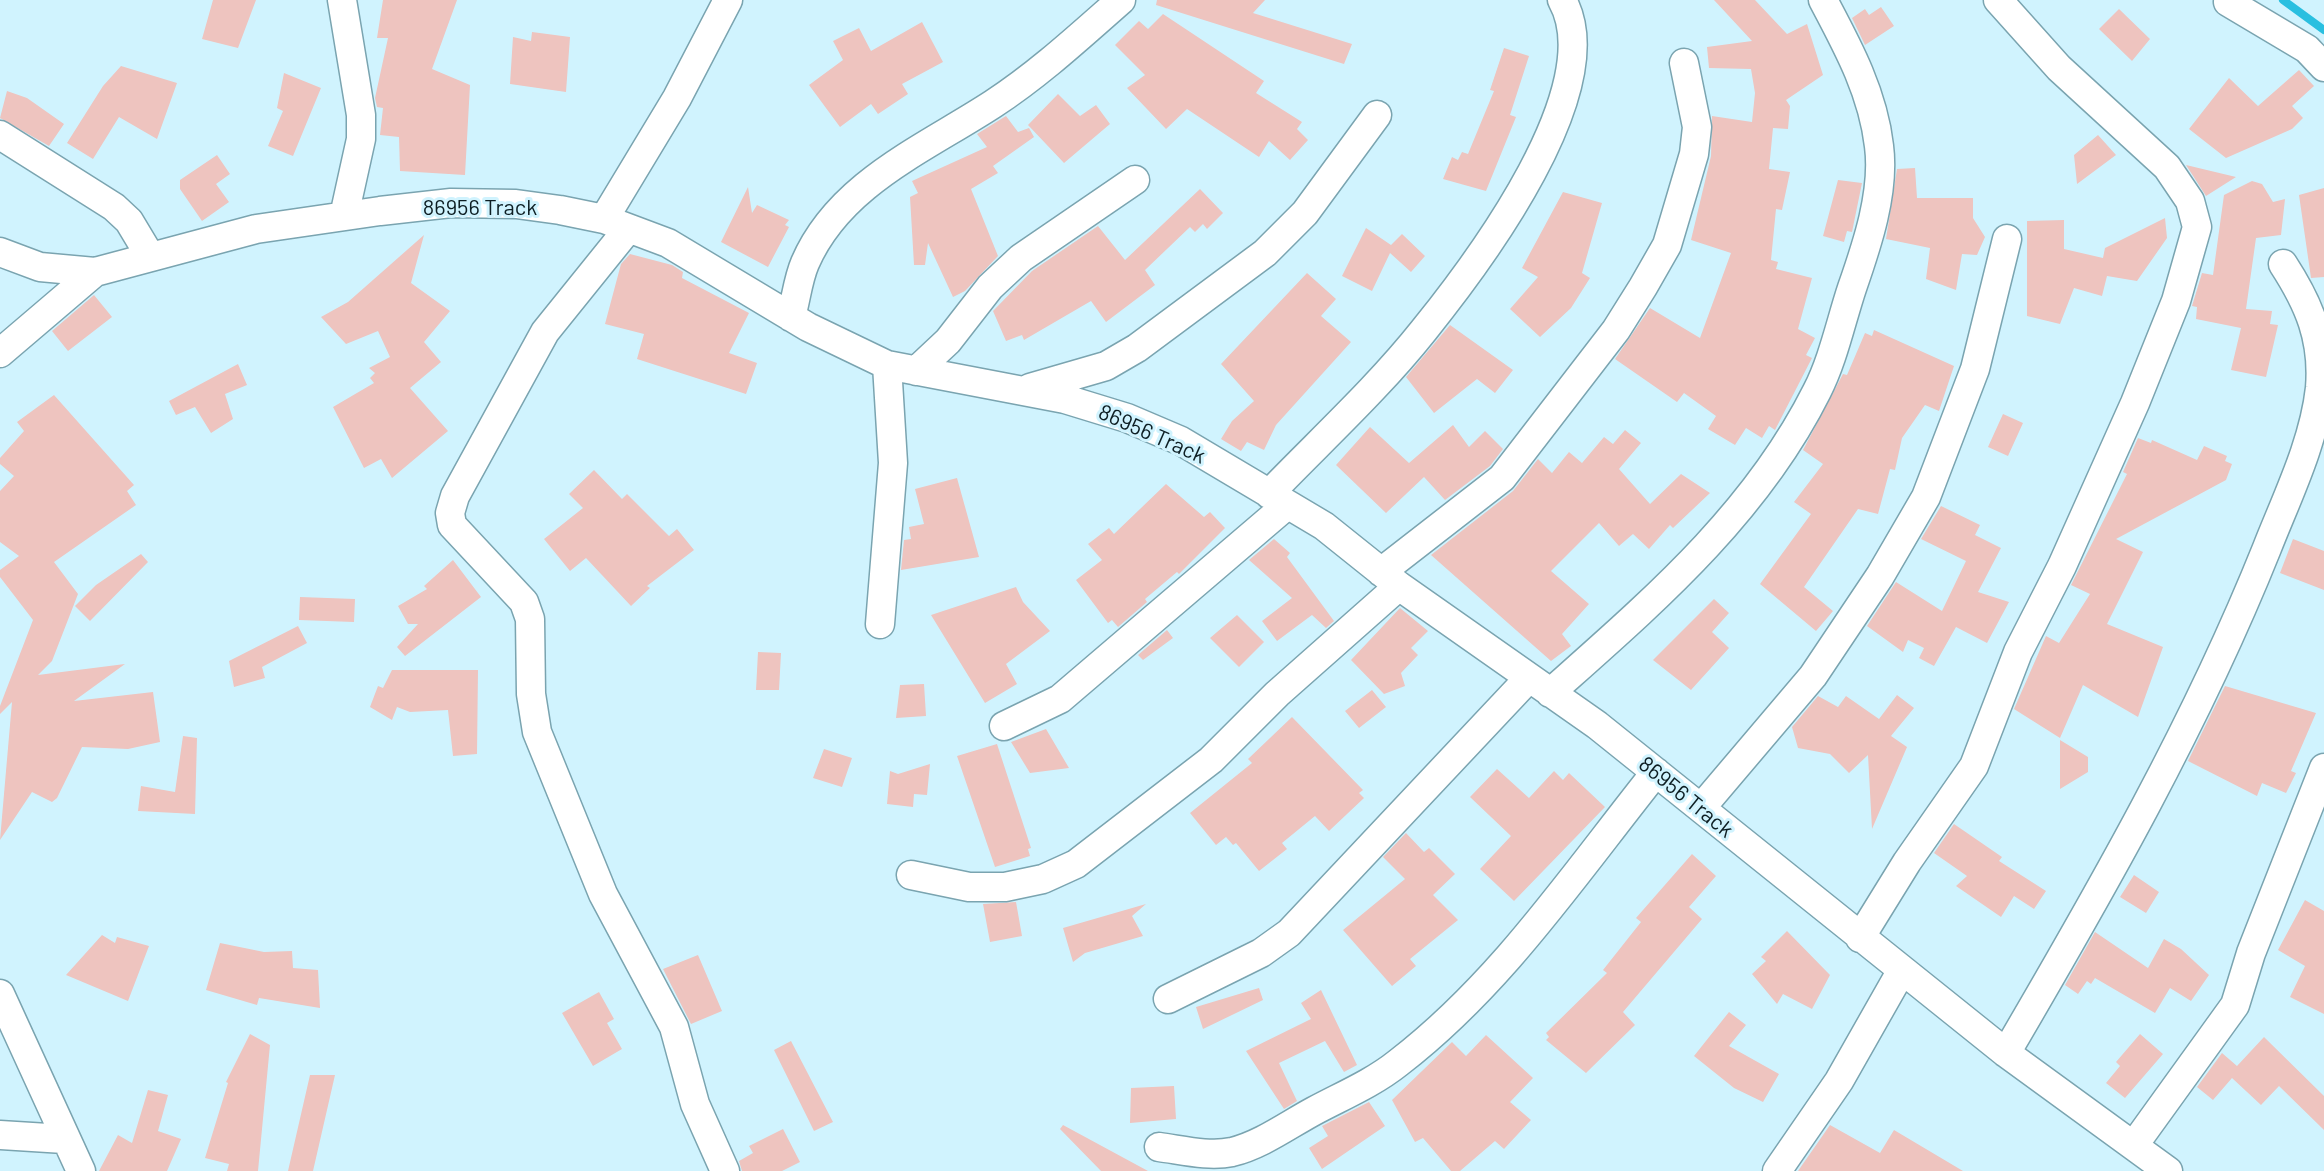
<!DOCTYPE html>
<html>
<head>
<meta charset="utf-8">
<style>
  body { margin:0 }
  canvas { display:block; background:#d0f3fe }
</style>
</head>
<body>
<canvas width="2324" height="1171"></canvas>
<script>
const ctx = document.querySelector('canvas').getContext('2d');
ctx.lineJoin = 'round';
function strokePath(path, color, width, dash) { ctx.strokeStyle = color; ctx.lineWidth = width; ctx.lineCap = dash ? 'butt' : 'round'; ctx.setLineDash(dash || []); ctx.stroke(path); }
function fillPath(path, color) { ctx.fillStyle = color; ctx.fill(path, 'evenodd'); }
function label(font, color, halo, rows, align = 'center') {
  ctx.font = font + ' Barlow,sans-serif'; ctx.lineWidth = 6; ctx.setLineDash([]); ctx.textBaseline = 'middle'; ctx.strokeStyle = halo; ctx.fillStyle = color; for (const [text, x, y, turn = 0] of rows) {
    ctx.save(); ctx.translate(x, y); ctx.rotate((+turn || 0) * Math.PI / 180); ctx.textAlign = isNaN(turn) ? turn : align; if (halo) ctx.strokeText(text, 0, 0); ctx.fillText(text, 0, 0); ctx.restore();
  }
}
const stream = new Path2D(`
  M2283,0l41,30`);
const building = new Path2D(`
  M213,0h43l-18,48 -36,-9z
  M383,0h74l-25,69 38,16 -5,90 -65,-4 -1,-34 -19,-2 3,-27 -6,-1 -2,-9 13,-60h-11z
  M1157,0h108l-12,13 99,31 -8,20 -188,-59z
  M1714,0h41l32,34 20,-10 16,51 -37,25 4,6 -2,23 -15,-1 -4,41 21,3 -8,38 -6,-1 -5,51 7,2 -2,7 36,9 -14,51 17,9 -9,17 6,3 -37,72 -6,-4 -7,12 -16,-10 -11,17 -27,-16 8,-13 -32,-23 -7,9 -62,-43 35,-51 50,30 31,-85 -40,-13 20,-84 1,-40 40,6 3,-29 -4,-24 -42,-1 -2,-21 45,-6z
  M1881,7l13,19 -29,19 -13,-27 13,-9 4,6z
  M2119,9l31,30 -18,22 -33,-32z
  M1163,14l101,67 -8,12 46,29 -5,7 11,11 -18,20 -21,-19 -10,16 -72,-48 -21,20 -39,-41 18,-13 -30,-30 24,-24 9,8z
  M922,22l21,40 -41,22 6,10 -30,20 -7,-10 -31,23 -31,-42 34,-25 -10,-19 26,-13 12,23z
  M532,32l38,5 -4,55 -56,-8 3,-47 18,4z
  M1504,48l25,8 -19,59 6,2 -30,74 -43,-12 9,-22 6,3 4,-8 6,2 26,-63 -4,-1z
  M121,66l56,17 -20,56 -38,-22 -26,42 -26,-16 36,-57z
  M2299,70l15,16 -22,20 11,12 -11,11 -66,29 -37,-29 40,-51 29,28z
  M284,73l37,15 -28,68 -25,-10 15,-35 -6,-3z
  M7,91l20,7 37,26 -15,22 -49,-28z
  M1058,94l22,22 16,-11 14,19 -46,39 -36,-38z
  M1006,116l12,16 11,-4 5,9 -41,29 5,7 -27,16 27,67 -33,35 -12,6 -25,-54 -3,22h-11l-4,-68 8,-4 -6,-12 75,-34 -10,-13z
  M2098,135l18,20 -39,29 -3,-29z
  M217,155l13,19 -14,10 13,18 -27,19 -22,-32v-9z
  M2186,165l50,12 -30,19z
  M1915,168l2,30h56v20l12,19 -8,18 -15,-1 -6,36 -30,-11 4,-31 -44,-9 11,-70z
  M1838,180l24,3 -10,49 -5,-1 -3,11 -21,-6z
  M2252,181l10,3 11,18 12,-3 -4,36 -25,3 -10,71 26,2 -2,13 8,1 -12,52 -35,-7 10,-42 -45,-9 1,-12 -5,-1 10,-33 11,2 11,-80z
  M748,187l4,26 5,-8 32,15 -4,5 4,2 -21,40 -47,-25z
  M2324,188v89l-13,1 -12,-83z
  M1200,189l23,24 -16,16 -4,-5 -8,8 -5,-5 -45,43 10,15 -49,37 -15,-21 -67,39 -2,-5 -16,6 -13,-30 39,-40 66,-45 27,34z
  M1563,192l39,11 -20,70 8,5 -19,30 -31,29 -30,-28 28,-32 -16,-9z
  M2165,218l2,20 -30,43 -30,-5 -5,20 -28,-8 -14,36 -33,-8v-95l37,-1v29l39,9 2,-10z
  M1366,228l25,17 11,-11 23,22 -14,16 -21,-19 -18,38 -30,-15z
  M424,235l-13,48 39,28 -26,31 17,20 -31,26 38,43 -56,47 -11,-19 -17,9 -31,-61 41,-24 -4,-5 5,-5 -6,-5 21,-11 -12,-26 -32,13 -25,-27 27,-15z
  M630,254l42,11 11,7 -1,6 67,35 -20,40 28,10 -11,31 -109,-35 7,-25 -39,-10 16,-60z
  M1307,273l29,26 -15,17 30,26 -75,83 -12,25 -17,-8 -6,9 -20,-12 11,-18 22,-20 -33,-37z
  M94,295l18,22 -44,34 -16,-20z
  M1450,325l63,45 -18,23 -18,-14 -43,34 -28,-36z
  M1874,330l80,36 -15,45 -14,-6 -23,33 -7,32 -5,-1 -12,45 -20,-5 -54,78 29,24 -17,20 -56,-47 51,-70 -17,-12 29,-38 -20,-14 40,-76 4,1 18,-42 7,3z
  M238,364l9,21 -22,9 8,25 -22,14 -16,-26 -19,8 -7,-14z
  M54,395l80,90 -7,6 9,14 -82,57 24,32 -26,67 -14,14 87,-11 -51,37 79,-9 7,50 -32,7 -46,-2 -25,51 -5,4 -20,-10 -32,48 12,-138 -12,12v-8l33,-86 -33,-43v-7l19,-14 -19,-14v-51l14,-15 -14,-12v-6l24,-27 -7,-9z
  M2003,414l20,9 -15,33 -20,-9z
  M1453,425l16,22 16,-16 18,18 -13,17 -45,34 -21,-23 -38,36 -50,-48 34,-38 39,36z
  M1625,430l16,13 -22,26 31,35 31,-30 29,19 -37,35 -3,-3 -21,24 -16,-15 -14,12 -20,-23 -48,48 38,33 -27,30 9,12 -20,15 -120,-106 82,-64 25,-32 14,14 17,-21 13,11 22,-26 9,7z
  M2138,438l13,5 1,-3 45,20 7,-14 23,10 -2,5 7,3 -6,16 -110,59 27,13 -36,72 56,23 -25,70 -55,-32 -23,53 -46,-29 32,-73 13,7 31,-49 -19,-9 56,-111 -4,-2z
  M594,470l28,29 5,-5 42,42 8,-7 17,21 -47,36 3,2 -19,18 -45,-48 -16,13 -26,-32 39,-31 -14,-14z
  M957,478l22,79 -78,13 3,-30 7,-1 -2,-12 15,-3 -9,-35z
  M1166,484l38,33 6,-5 15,16 -46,46 -2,-2 -32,27 2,3 -29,25 -6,-7 -4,3 -32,-43 26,-20 -14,-16 21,-16 5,6z
  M1941,506l39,19 -5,10 26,13 -23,44 31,10 -22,41 -31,-16 -22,39 -15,-8 5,-10 -16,-8 -5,12 -36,-26 29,-44 46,29 24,-50 -45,-22z
  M1274,539l16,14 -3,4 47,64 -8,7 -14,-13 -35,26 -15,-20 30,-23 -43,-38z
  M2293,539l31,12v39l-44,-17z
  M141,554l7,8 -58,59 -15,-15 21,-21z
  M453,560l28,37 -76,59 -8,-9 21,-23h-10l-10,-18 29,-17 -3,-3z
  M1016,587l7,15 27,29 -44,33 11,20 -32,19 -54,-88z
  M300,597l55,2 -1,23 -55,-2z
  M1714,599l15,14 -17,19 17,16 -38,42 -38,-30z
  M1400,608l28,23 -17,17 7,7 -17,18 4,13 -21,8 -33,-34z
  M1237,615l27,27 -25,25 -29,-29z
  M298,626l9,17 -45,24 3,11 -31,9 -5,-26z
  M1167,630l6,8 -30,22 -5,-5z
  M758,652l23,1 -2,37h-23z
  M392,670h86l-1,84 -24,2 -5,-46 -38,2 -13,-5 -5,13 -22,-13 8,-21 5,2z
  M924,684l2,32 -30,2 4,-33z
  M2225,686l91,27 -25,58 5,2 -10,20 -24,-10 -5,13 -69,-35z
  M1372,690l14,17 -27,21 -14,-17z
  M1897,695l17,13 -23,28 16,11 -35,82 -4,-74 -19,18 -19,-19 -32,-6 -6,-21 26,-31 20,11 8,-11 33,23z
  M1292,717l71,73 -4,3 5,5 -35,33 -14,-15 -33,27 5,6 -28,22 -23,-28 -3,2 -7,-8 -10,8 -26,-32 62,-50 -4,-4z
  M1046,729l23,39 -39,5 -19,-31z
  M183,736l14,2 -2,76 -57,-3 3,-25 34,6z
  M2060,740l28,17v15l-28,17z
  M997,744l34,104 -3,1 2,7 -35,11 -38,-111z
  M824,749l28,9 -10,29 -29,-9z
  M930,764l-3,31 -13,-1 -1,13 -26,-3 3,-33 8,3z
  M1497,769l32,29 25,-27 9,9 6,-7 36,34 -91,94 -34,-32 31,-33 -41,-39z
  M1954,824l48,33 -3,4 47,30 -12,18 -20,-13 -13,21 -45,-31 11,-10 -33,-23z
  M1406,833l18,19 5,-4 26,26 -22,21 25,25 -48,39 6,7 -24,20 -49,-56 62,-51 -22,-22z
  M1692,854l24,22 -27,31 13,12 -79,93 12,13 -49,48 -40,-33 3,-3 -3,-4 61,-60 -4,-3 38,-48 -5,-4z
  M2134,875l25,17 -13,21 -26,-16z
  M2305,900l19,11v103l-34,-17 15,-31 -27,-16z
  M1016,902l6,34 -32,6 -7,-38z
  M1146,904l-14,12 11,20 -58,17 -12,9 -10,-34z
  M1787,931l43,44 -18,34 -29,-15 -6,10 -25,-30 14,-13 -5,-4z
  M2095,932l53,36 16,-29 17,10 28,26 -18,26 -21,-13 -15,25 -60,-35 -4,6 -4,-3 -9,13 -13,-9z
  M102,935l13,8 2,-6 32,9 -21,55 -62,-26z
  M220,943l44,9 28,-1 1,17 25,2 2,38 -61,-10 -2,7 -51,-15z
  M698,955l24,56 -31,13 -28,-55z
  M1259,988l4,12 -60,29 -7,-22z
  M1321,990l36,75 -13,7 -19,-31 -46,22 18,38 -13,8 -38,-58 65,-32 -10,-16z
  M599,992l15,27 -7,4 15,26 -29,17 -31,-53z
  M1729,1012l17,13 -17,21 50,28 -16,28 -29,-14 -40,-32z
  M250,1034l20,11 -12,126h-31l2,-7 -24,-6 23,-75 -2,-1z
  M2140,1034l23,20 -38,44 -19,-15 14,-17 -4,-4z
  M1486,1035l47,43 -23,24 21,18 -27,29 -9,-8 -35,30h-9l-28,-33 -8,4 -23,-42 60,-58 14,14z
  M2264,1037l60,59v34l-45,-44 -18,19 -29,-27 -19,22 -16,-13 25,-34 15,13z
  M791,1041l42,81 -19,9 -40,-81z
  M310,1075h25l-22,96h-25z
  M1174,1086l2,33 -46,4 1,-35z
  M148,1090l20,5 -10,36 23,8 -14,32h-68l19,-36 14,8z
  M1369,1102l16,24 -63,43 -13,-21 19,-12 -6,-10z
  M1063,1125l85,46h-47l-41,-42z
  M1830,1125l50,28 14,-23 69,41h-165z
  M783,1129l17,33 -18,9h-40l-3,-10 14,-8 -4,-7z`);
const street = new Path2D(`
  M342,0l19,115v24l-17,77
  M2228,2l79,47 17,18
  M0,135l114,72 15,14 21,35
  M604,219l73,-121 51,-98
  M628,229l-83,103 -90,164 -5,17 2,12 72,77 6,17 1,75 6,38 66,162 71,133 21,77 30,67
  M0,252l40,15 55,5 161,-43 124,-18 71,-8 65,1 44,6 44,9 64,24 140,84 79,38 178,34 62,19 54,23 143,85 75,60 198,139 409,328 162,118
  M791,317c5,-18 7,-38 14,-54 34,-79 119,-114 188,-159 46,-30 87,-68 128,-104
  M0,353l95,-81
  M916,371l32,-30 42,-54 31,-29 114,-78
  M1030,388l76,-22 31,-18 128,-95 40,-40 72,-98
  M1269,494c52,-54 109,-106 155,-164 54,-67 187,-243 138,-330
  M1381,572l121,-94 114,-148 27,-43 24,-42 27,-91 3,-27 -13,-64
  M880,624l13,-161 -6,-98
  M1550,693c101,-90 205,-178 267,-302 16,-31 24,-70 35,-103 15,-43 33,-96 27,-142 -6,-53 -31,-99 -56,-146
  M1004,726l56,-27 227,-194
  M1701,808l112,-132 67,-100 46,-79 49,-128 32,-130
  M911,875l58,12h36l38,-8 33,-15 135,-104 66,-66 122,-108
  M1860,938l47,-76 67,-96 44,-114 44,-86 73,-163 41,-102 21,-74 -7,-26 -23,-34 -108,-99 -61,-68
  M0,994l81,177
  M1168,999l93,-46 28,-20 239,-254
  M2006,1053c96,-164 190,-328 261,-505 20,-51 47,-105 53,-160 4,-49 -11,-84 -37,-124
  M0,1135l64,4
  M2134,1145l101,-140 16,-52 73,-185
  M1159,1147c23,3 50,10 73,5 29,-7 56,-27 82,-41 28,-15 59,-28 84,-48 104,-80 177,-190 258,-291
  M1777,1171l62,-90 63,-111`);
const streetNames = [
  ["86956 Track",480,208],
  ["86956 Track",1152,434,24],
  ["86956 Track",1686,797,39]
];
strokePath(stream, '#29bfe0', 8);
fillPath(building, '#eec4bf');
strokePath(street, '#7aa4b0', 31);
strokePath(street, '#fff', 28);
label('22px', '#0d1e23', '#d0f3fe', streetNames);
</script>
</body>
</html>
